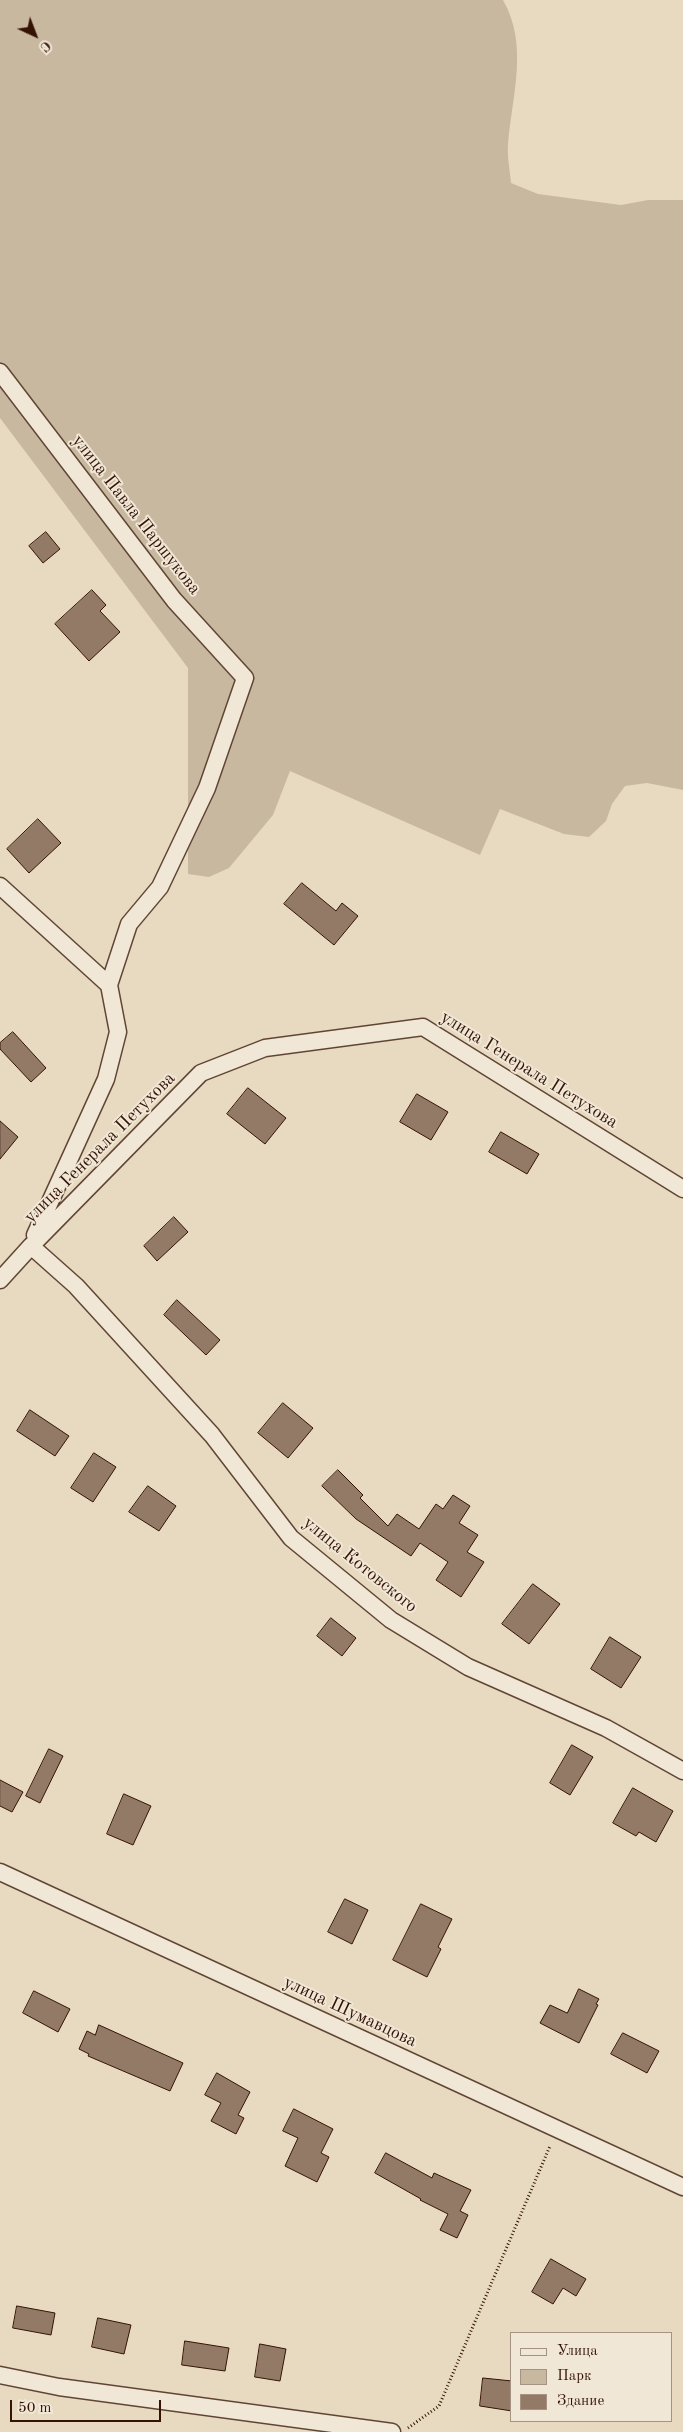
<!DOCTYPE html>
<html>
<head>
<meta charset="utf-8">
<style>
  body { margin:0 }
  #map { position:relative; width:683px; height:2432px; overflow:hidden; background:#e8dac0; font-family:"Old Standard TT",serif }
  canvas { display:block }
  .legend { position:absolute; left:510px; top:2332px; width:162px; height:90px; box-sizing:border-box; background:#f0e7d6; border:1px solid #a59283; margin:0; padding:6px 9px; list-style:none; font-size:15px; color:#341306 }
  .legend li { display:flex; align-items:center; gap:10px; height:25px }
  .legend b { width:25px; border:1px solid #a59283 }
  .north { position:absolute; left:10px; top:10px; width:50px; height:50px; -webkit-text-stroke:4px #f0e7d6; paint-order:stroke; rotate:137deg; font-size:14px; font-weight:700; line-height:20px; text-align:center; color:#341306 }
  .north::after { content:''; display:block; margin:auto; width:18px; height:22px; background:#341306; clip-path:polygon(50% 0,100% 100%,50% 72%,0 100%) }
  .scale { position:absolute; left:10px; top:2400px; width:151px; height:22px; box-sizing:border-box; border:2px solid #341306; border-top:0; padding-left:6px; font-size:15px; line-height:18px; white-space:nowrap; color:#341306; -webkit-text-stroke:4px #f0e7d6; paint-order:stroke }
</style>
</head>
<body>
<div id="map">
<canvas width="683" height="2432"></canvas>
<ul class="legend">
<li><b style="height:6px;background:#f0e7d6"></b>Улица</li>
<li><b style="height:14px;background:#c9b8a0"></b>Парк</li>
<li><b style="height:14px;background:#927a67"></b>Здание</li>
</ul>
<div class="north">С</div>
<div class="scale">50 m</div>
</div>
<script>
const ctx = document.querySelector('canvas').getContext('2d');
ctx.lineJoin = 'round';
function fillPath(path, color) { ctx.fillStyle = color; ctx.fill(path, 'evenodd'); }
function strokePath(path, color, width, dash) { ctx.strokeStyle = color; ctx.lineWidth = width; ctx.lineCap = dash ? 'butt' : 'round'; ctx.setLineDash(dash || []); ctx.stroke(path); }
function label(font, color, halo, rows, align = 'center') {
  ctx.font = font + ' "Old Standard TT",serif'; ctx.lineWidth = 4; ctx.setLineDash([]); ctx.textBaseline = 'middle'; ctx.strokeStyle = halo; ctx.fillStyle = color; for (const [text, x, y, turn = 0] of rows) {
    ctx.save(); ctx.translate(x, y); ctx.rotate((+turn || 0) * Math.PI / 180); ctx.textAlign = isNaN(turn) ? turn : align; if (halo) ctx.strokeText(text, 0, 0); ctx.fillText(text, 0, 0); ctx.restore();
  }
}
const green = new Path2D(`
  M0,0h503c26,45 9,96 5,144 -1,13 2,26 3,39l27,11 83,11 27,-5h35v590l-36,-7 -22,3 -13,18 -6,17 -17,16 -25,-3 -64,-25 -20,46 -190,-84 -17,44 -44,53 -20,9 -21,-3v-206l-188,-250z`);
const building = new Path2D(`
  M46,532l14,17 -17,14 -14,-17z
  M92,590l14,15 -6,6 20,21 -31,29 -34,-37z
  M38,819l23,24 -32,30 -22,-24z
  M302,883l34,28 6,-8 16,13 -24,29 -50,-41z
  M13,1032l33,36 -15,14 -31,-33v-6z
  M248,1088l38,30 -21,26 -38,-30z
  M417,1094l31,18 -17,28 -31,-18z
  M0,1121l18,16 -18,22z
  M501,1132l38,22 -12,20 -38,-22z
  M174,1217l14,15 -31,29 -13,-15z
  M177,1300l43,40 -14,15 -42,-40z
  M283,1403l30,25 -25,30 -30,-25z
  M30,1410l39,26 -14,20 -38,-25z
  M94,1453l22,14 -23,35 -22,-14z
  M338,1470l25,25 -3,3 28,28 9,-12 22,15 17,-25 7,5 10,-14 17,11 -11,17 19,12 -11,17 17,10 -23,35 -25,-17 12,-18 -28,-19 -9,13 -55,-37 -34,-33z
  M148,1486l28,20 -17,25 -30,-19z
  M533,1584l27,20 -31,40 -27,-20z
  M331,1618l25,20 -14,18 -25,-20z
  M610,1637l31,20 -20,31 -30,-19z
  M572,1745l21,12 -23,38 -20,-12z
  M49,1749l14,7 -23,47 -14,-7z
  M0,1780l23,12 -11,20 -12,-6z
  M633,1788l40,23 -17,31 -17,-10 -3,4 -23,-13z
  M124,1794l27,12 -18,39 -26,-11z
  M345,1899l23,11 -16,34 -24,-12z
  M421,1904l31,15 -14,28 3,2 -14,28 -34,-17z
  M579,1989l20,10 -3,5 2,1 -19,38 -39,-20 10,-18 17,8z
  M34,1991l36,18 -12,23 -35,-19z
  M99,2025l84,38 -13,28 -82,-35 1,-2 -10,-5 8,-18 8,4z
  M623,2033l36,18 -12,22 -36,-19z
  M217,2073l33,19 -12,23 6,3 -8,16 -25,-13 10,-18 -16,-8z
  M294,2109l39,20 -12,24 8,4 -12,25 -32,-16 13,-28 -15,-7z
  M386,2153l46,25 2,-5 37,17 -11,21 8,4 -11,23 -17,-8 8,-16 -28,-14 1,-1 -46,-26z
  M551,2259l35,20 -10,17 -13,-8 -10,16 -21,-12z
  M17,2306l38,7 -4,22 -38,-7z
  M98,2318l33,7 -7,29 -32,-7z
  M185,2341l44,7 -4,23 -43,-6z
  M260,2344l26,5 -6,32 -25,-4z
  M483,2378l29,3v30l-32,-5z`);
const path = new Path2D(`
  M408,2428l31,-22 111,-260`);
const minor = new Path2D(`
  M0,372l174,228 71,78 -38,110 -47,99 -31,37 -20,61
  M0,886l109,99 9,47 -12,47 -71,156
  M31,1246l170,-173 64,-25 158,-21 260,162
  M0,1280l31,-34 45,40 136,149 79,103 100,82 77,47 138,61 77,43
  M0,1872l683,315
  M0,2375l59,12 333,45`);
const streetNames = [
  ["улица Павла Паршукова",136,515,52],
  ["улица Генерала Петухова",529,1070,32],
  ["улица Генерала Петухова",100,1148,-45],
  ["улица Котовского",360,1565,39],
  ["улица Шумавцова",350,2012,25]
];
fillPath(green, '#c9b8a0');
fillPath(building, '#927a67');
strokePath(building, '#341306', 1);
strokePath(minor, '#614534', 19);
strokePath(path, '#341306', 3, [1, 2.5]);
strokePath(minor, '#f0e7d6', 16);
label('18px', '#341306', '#f0e7d6', streetNames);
</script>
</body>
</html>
